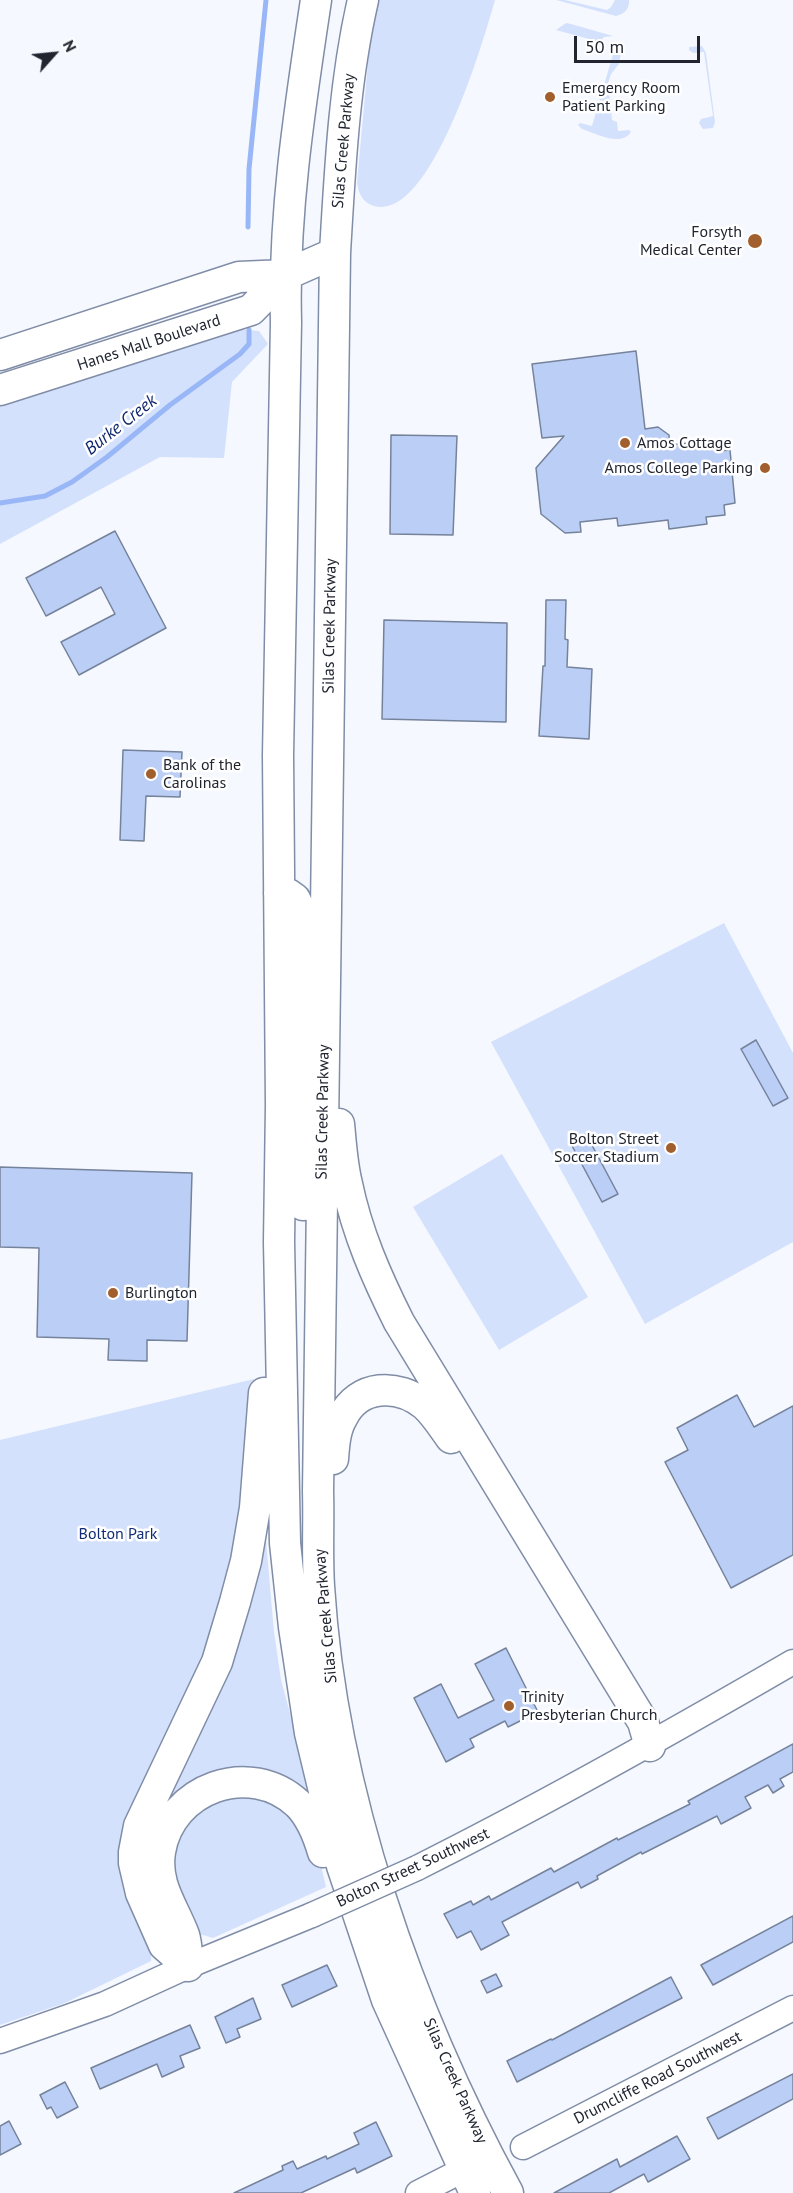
<!DOCTYPE html>
<html>
<head>
<meta charset="utf-8">
<style>
  body { margin:0 }
  #map { position:relative; width:793px; height:2193px; overflow:hidden; background:#f5f8fe; font-family:"PT Sans",sans-serif }
  canvas { display:block }
  .north { position:absolute; left:24px; top:24px; width:60px; height:60px; -webkit-text-stroke:4px #fff; paint-order:stroke; rotate:63deg; font-size:16px; font-weight:700; line-height:24px; text-align:center; color:#202530 }
  .north::after { content:''; display:block; margin:auto; width:21px; height:27px; background:#202530; clip-path:polygon(50% 0,100% 100%,50% 72%,0 100%) }
  .scale { position:absolute; left:574px; top:36px; width:126px; height:27px; box-sizing:border-box; border:3px solid #202530; border-top:0; padding-left:8px; font-size:18px; line-height:21px; white-space:nowrap; color:#202530; -webkit-text-stroke:4px #fff; paint-order:stroke }
</style>
</head>
<body>
<div id="map">
<canvas width="793" height="2193"></canvas>
<div class="north">N</div>
<div class="scale">50 m</div>
</div>
<script>
const ctx = document.querySelector('canvas').getContext('2d');
ctx.lineJoin = 'round';
function fillPath(path, color) { ctx.fillStyle = color; ctx.fill(path, 'evenodd'); }
function strokePath(path, color, width, dash) { ctx.strokeStyle = color; ctx.lineWidth = width; ctx.lineCap = dash ? 'butt' : 'round'; ctx.setLineDash(dash || []); ctx.stroke(path); }
function label(font, color, halo, rows, align = 'center') {
  ctx.font = font + ' "PT Sans",sans-serif'; ctx.lineWidth = 5; ctx.setLineDash([]); ctx.textBaseline = 'middle'; ctx.strokeStyle = halo; ctx.fillStyle = color; for (const [text, x, y, turn = 0] of rows) {
    ctx.save(); ctx.translate(x, y); ctx.rotate((+turn || 0) * Math.PI / 180); ctx.textAlign = isNaN(turn) ? turn : align; if (halo) ctx.strokeText(text, 0, 0); ctx.fillText(text, 0, 0); ctx.restore();
  }
}
const green = new Path2D(`
  M379,0h116c-11,39 -64,222 -121,206 -11,-3 -16,-13 -17,-24l12,-130z
  M556,0h9l42,10 4,-3 4,-7h14c1,9 -5,14 -13,16z
  M566,23l5,1 42,12 -9,1 -4,5 -44,-12z
  M702,46l4,7 9,69 -2,6 -10,1 -4,-6 2,-4 12,-3 -9,-64 -11,1 -4,-3v-3z
  M614,51l7,1 -2,12 -8,10 -3,9 4,37 5,2 1,9 11,-1 2,2c-10,15 -34,2 -49,-3l-4,-4 2,-2 12,3z
  M240,329l19,2 9,13 -36,38 -8,76 -64,-1 -160,87v-139z
  M724,923l69,130v189l-148,82 -154,-282z
  M502,1154l86,143 -89,53 -86,-143z
  M254,1379l-15,162 -26,91 -27,72 -30,62 -5,195 -86,42 -65,22v-585z
  M265,1529l9,103 7,48 38,140 -58,-44 -110,43z
  M239,1792l46,11 32,46 9,38 -113,51 -17,-5 -17,-25 -10,-57 24,-42z`);
const stream = new Path2D(`
  M248,227l1,-58 17,-169
  M0,503l45,-7 27,-14 35,-25 63,-52 70,-51 9,-10v-14`);
const building = new Path2D(`
  M636,351l9,78 13,-2 11,8 1,10 47,-5 1,11 12,-1 5,53 -11,2 1,10 -19,2 1,7 -38,5 -1,-9 -50,6 -1,-8 -37,4 1,10 -16,1 -24,-19 -5,-46 28,-32 -22,2 -10,-74z
  M391,435l66,1 -4,99 -63,-1z
  M115,531l51,97 -87,47 -18,-33 54,-28 -14,-27 -55,29 -20,-38z
  M546,600h20l-1,39 3,1 -1,27 25,2 -3,70 -50,-3 4,-70h2z
  M384,620l123,3 -1,99 -124,-3z
  M123,750l59,2 -2,45 -34,-1 -2,45 -24,-1z
  M756,1040l32,58 -15,8 -32,-57z
  M586,1134l32,60 -16,8 -32,-60z
  M0,1167l192,6 -5,168 -40,-1v21l-39,-1 1,-21 -72,-2 2,-89 -39,-1z
  M737,1395l17,32 39,-21v149l-62,33 -66,-126 23,-12 -11,-22z
  M506,1648l32,64 -30,15 -3,-6 -35,18 4,8 -28,15 -32,-64 27,-14 17,34 36,-18 -19,-36z
  M793,1744v28l-13,7 4,7 -11,7 -5,-8 -23,12 6,11 -30,16 -4,-8 -75,38 -1,-2 -44,24 1,3 -17,9 -3,-6 -76,40 7,13 -28,15 -10,-19 -14,7 -13,-24 27,-13 2,4 16,-9 2,4 60,-32 3,4 63,-34 1,2 72,-36 -2,-3z
  M793,1916v26l-80,43 -12,-20z
  M327,1965l10,21 -45,21 -10,-22z
  M496,1974l6,12 -15,7 -6,-12z
  M671,1977l11,21 -165,84 -10,-21 44,-22 1,1z
  M253,1998l8,21 -24,10 3,8 -14,6 -11,-26z
  M190,2025l10,23 -20,8 4,11 -22,10 -5,-13 -57,25 -9,-21z
  M793,2074v25l-75,40 -11,-21z
  M65,2082l13,25 -21,11 -6,-11 -4,2 -7,-14z
  M9,2121l12,23 -21,11v-29z
  M376,2122l16,34 -35,17 -2,-5 -54,25h-67l49,-23 -1,-4 11,-5 4,8 29,-13 1,3 32,-15 -5,-11z
  M677,2136l13,23 -42,23 -4,-8 -35,19h-55l63,-34 3,8z`);
const minor = new Path2D(`
  M417,1868c128,-64 252,-134 376,-206
  M0,2041l105,-37 83,-38 124,-51
  M523,2147l270,-139
  M418,2193l45,-23`);
const major = new Path2D(`
  M316,0c-16,106 -33,214 -30,322l-8,433 3,350 -2,137 6,301 9,84 16,106 32,133 45,134 88,193
  M363,0c-19,83 -23,168 -28,253l-17,1238c1,31 -1,63 1,95 13,208 90,425 189,607
  M0,355l239,-78 46,-2 50,-22
  M0,390l251,-80 34,-35
  M279,893l9,1 7,5 7,16 3,73 -4,169 2,48
  M339,1124c2,20 3,40 8,60 10,49 30,94 52,138l244,400 7,24
  M333,1459c1,-14 2,-29 9,-41 16,-34 56,-35 83,-13 10,9 18,22 26,33
  M188,1966l-24,-21 -23,-52 -7,-30v-11l5,-26 78,-164 18,-60 11,-41 9,-53 9,-115
  M188,1966c-1,-10 -1,-22 -4,-31 -11,-29 -29,-50 -24,-83 10,-64 90,-93 138,-48 13,13 20,31 25,48`);
const minorBridge = new Path2D(`
  M312,1915l105,-47`);
const markers = [
  [550,97,6,"#a25f2e"],
  [755,241,8,"#a25f2e"],
  [625,443,6,"#a25f2e"],
  [765,468,6,"#a25f2e"],
  [151,774,6,"#a25f2e"],
  [671,1148,6,"#a25f2e"],
  [113,1293,6,"#a25f2e"],
  [509,1706,6,"#a25f2e"]
];
const poiNames = [
  ["Emergency Room",562,88],
  ["Patient Parking",562,106],
  ["Forsyth",742,232,"right"],
  ["Medical Center",742,250,"right"],
  ["Amos Cottage",637,443],
  ["Amos College Parking",753,468,"right"],
  ["Bank of the",163,765],
  ["Carolinas",163,783],
  ["Bolton Street",659,1139,"right"],
  ["Soccer Stadium",659,1157,"right"],
  ["Burlington",125,1293],
  ["Trinity",521,1697],
  ["Presbyterian Church",521,1715]
];
const streetNames = [
  ["Silas Creek Parkway",344,141,-85],
  ["Hanes Mall Boulevard",149,343,-18],
  ["Silas Creek Parkway",330,626,-89],
  ["Silas Creek Parkway",323,1112,-89],
  ["Silas Creek Parkway",326,1616,-95],
  ["Bolton Street Southwest",413,1868,-25],
  ["Drumcliffe Road Southwest",658,2078,-27],
  ["Silas Creek Parkway",455,2081,66]
];
const parkNames = [
  ["Bolton Park",118,1534]
];
const waterNames = [
  ["Burke Creek",121,425,-38]
];
fillPath(green, '#d4e1fc');
strokePath(stream, '#99b7f7', 5);
fillPath(building, '#bbcef5');
strokePath(building, '#75829b', 1.5);
strokePath(minor, '#808da7', 27);
strokePath(major, '#808da7', 33);
strokePath(minor, '#fff', 24);
strokePath(major, '#fff', 30);
strokePath(minorBridge, '#808da7', 27, []);
strokePath(minorBridge, '#fff', 24);
for (const [x, y, r, color] of markers) { const dot = new Path2D(); dot.arc(x, y, r, 0, 2 * Math.PI); ctx.fillStyle = color; ctx.fill(dot); strokePath(dot, '#fff', 2); }
label('16px', '#202530', '#fff', poiNames, 'left');
label('16px', '#202530', '#fff', streetNames);
label('16px', '#112c74', '#fff', parkNames);
label('italic 18px', '#0d266d', '#fff', waterNames);
</script>
</body>
</html>
